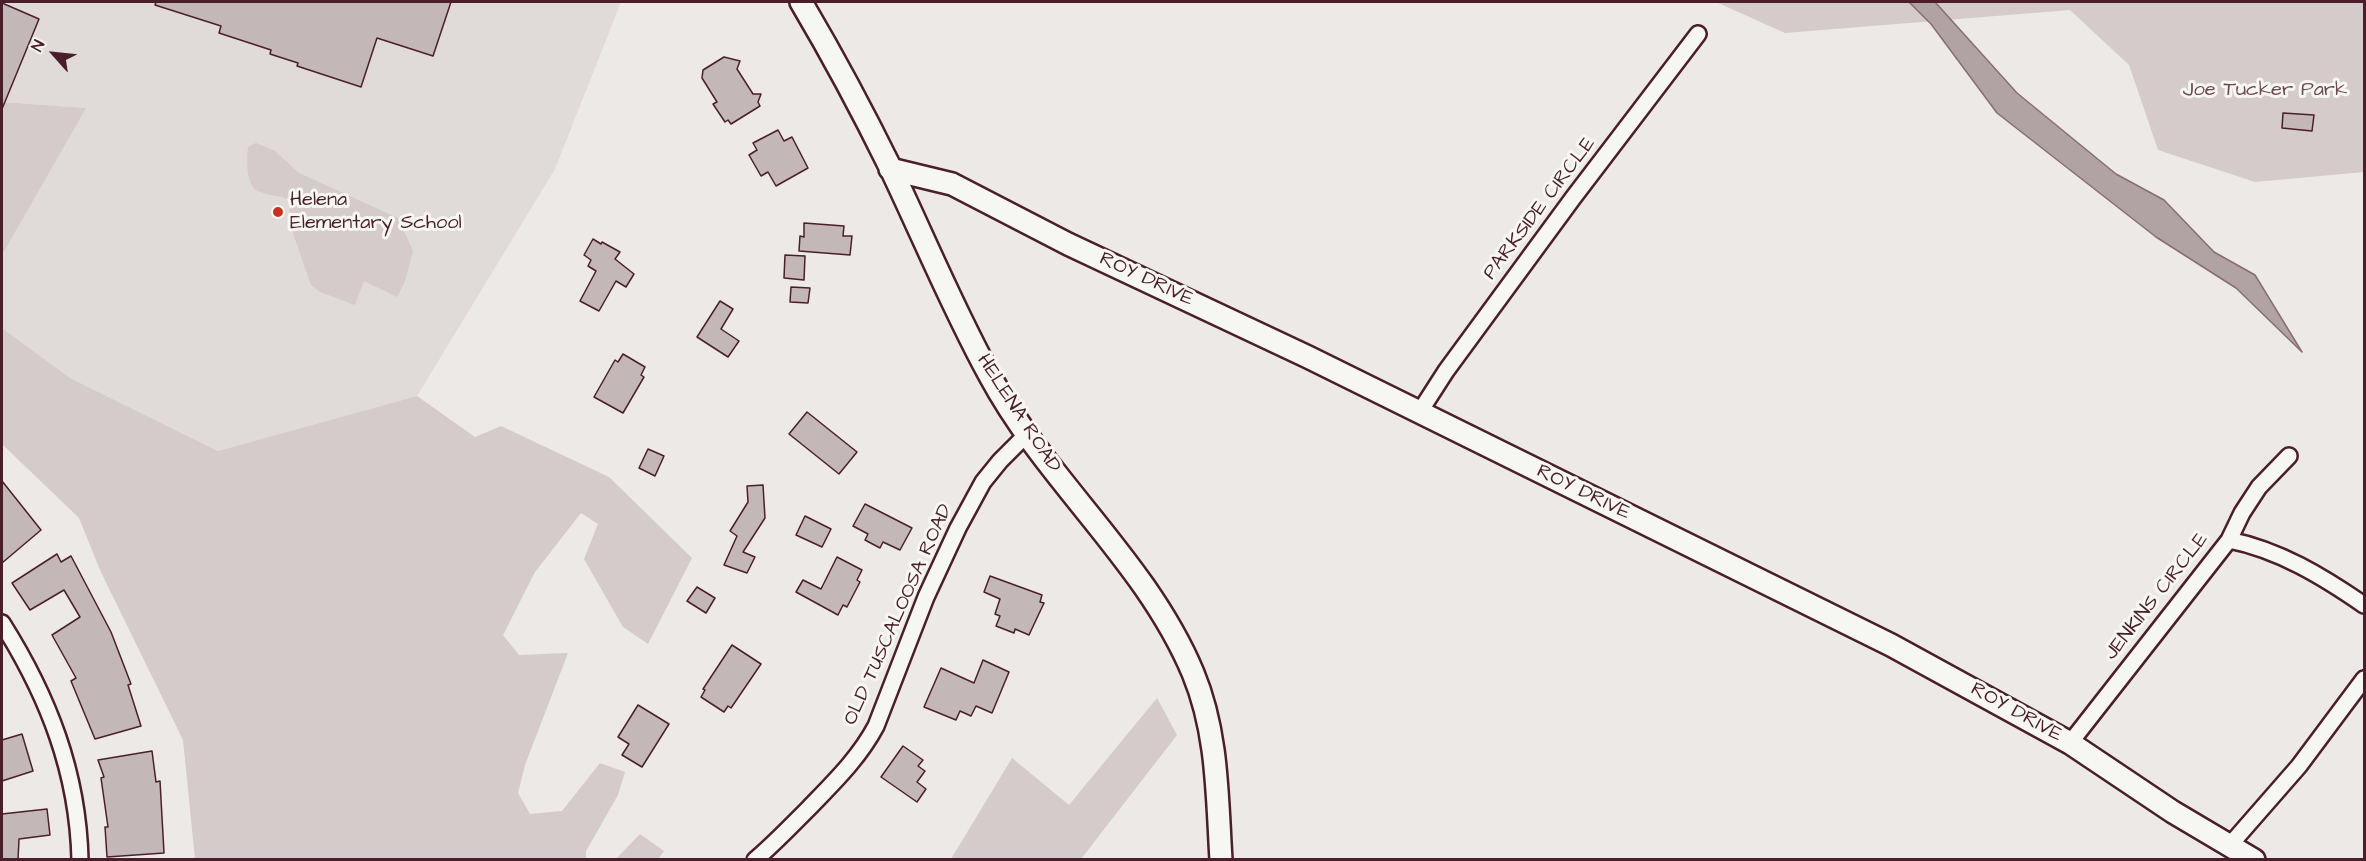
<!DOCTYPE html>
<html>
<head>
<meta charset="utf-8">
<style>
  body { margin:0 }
  #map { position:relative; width:2366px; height:861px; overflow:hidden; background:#ece9e6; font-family:"Architects Daughter",sans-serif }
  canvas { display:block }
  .frame { position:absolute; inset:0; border:3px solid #4a1f2b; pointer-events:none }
  .north { position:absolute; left:24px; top:24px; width:60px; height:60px; -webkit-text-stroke:4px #f6f6f2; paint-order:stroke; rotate:297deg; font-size:16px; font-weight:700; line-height:24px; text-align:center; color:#4a1f2b }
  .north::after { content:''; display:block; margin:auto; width:21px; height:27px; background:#4a1f2b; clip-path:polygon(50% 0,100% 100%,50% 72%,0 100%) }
</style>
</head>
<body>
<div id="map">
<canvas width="2366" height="861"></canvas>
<div class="frame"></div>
<div class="north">N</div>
</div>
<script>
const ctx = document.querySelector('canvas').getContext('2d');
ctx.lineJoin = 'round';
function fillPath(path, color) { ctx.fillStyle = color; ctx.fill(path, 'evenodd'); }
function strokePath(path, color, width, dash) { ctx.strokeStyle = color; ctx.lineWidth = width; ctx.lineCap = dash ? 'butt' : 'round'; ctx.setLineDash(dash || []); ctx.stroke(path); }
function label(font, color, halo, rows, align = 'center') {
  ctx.font = font + ' "Architects Daughter",sans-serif'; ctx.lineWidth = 6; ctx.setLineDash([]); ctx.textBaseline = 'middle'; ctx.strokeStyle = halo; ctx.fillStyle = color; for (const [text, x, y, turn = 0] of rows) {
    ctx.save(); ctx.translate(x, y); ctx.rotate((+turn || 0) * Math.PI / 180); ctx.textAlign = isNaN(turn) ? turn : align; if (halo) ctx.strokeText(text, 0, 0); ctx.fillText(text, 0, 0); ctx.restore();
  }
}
const built = new Path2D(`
  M2,2h619l-66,167 -138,227 -199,55 -148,-73 -68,-50v-73l83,-147 -83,-6z`);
const green = new Path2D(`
  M1716,2h648v170l-109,10 -97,-32 -29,-85 -59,-55 -285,23z
  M2,102l84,6 -84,147z
  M256,143l19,8 24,22 99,45 15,33 -8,30 -8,16 -33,-16 -9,24 -35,-13 -9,-7 -22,-64 1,-21c-10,-5 -22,-4 -32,-9 -13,-6 -11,-32 -10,-44z
  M2,328l68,50 148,73 199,-55 58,41 26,-11 108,51 83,81 -44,86 -25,-17 -39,-68 14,-35 -17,-11 -46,59 -32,63 16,20 49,-2 -43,112 -7,28 12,21 32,-3 38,-48 25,9 -7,23 -32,56v8h-391l-12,-119 -83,-170 -21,-52 -77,-74z
  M1157,698l20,37 -96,124h-130l61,-101 57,47z
  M640,834l24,17 -6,8h-42z`);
const water = new Path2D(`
  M1909,2h26l82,91 99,81 48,26 50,52 41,23 47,77 -66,-64 -80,-51 -159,-124 -66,-89z`);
const building = new Path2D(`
  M156,2h295l-18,54 -56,-18 -16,49 -64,-21 1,-3 -28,-9 1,-4 -52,-17 2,-7 -66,-21z
  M2,3l37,16 -37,90z
  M724,57l16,4 -3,8 16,25h8l-3,8 2,4 -29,18 -3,-4 -3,2 -12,-18 4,-2 -15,-24 1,-8z
  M2283,113l31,2 -2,16 -30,-3z
  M778,130l6,11 8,-4 16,31 -32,18 -8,-14 -7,4 -12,-21 8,-5 -4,-7z
  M804,223l40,3 -1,10h9l-2,19 -51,-4 1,-15 4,1z
  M593,239l8,5 1,-2 18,10 -5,7 19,15 -8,13 -10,-6 -17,30 -19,-10 16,-30 -8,-5 3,-6 -7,-5z
  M785,255l20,1 -1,24 -20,-2z
  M791,287l19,1 -2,15 -18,-1z
  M720,301l13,8 -12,20 18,12 -11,16 -31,-20z
  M623,354l22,13 -4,8 3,2 -21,36 -29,-16 21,-37 3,2z
  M807,412l50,40 -18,22 -50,-40z
  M648,449l16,7 -9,20 -16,-8z
  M2,481l39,49 -39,33z
  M763,485l2,33 -22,34 12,5 -8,16 -23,-8 13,-29 -7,-5 18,-29 -1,-16z
  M865,504l47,24 -12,22 -17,-8 -3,6 -15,-8 3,-6 -15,-8z
  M805,516l26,13 -9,18 -26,-12z
  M57,554l4,8 10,-6 40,76 20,52 -3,1 13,41 -46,13 -24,-58 5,-3 -24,-43 28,-18 -16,-27 -34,20 -18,-27z
  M837,557l25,13 -5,10 3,2 -13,25 -4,-2 -5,10 -42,-23 7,-12 18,9z
  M990,576l52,19 -2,7 4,1 -15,32 -14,-6 -1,4 -18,-7 4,-10 -5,-2 5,-15 -16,-7z
  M697,587l18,11 -9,15 -19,-12z
  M732,645l29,19 -30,44 -3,-2 -4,6 -23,-15 4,-7 -2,-1z
  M983,660l26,12 -17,41 -16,-7 -5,10 -11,-5 -4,9 -32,-13 17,-39 33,15z
  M638,705l31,19 -27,43 -20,-12 7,-11 -11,-7z
  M22,734l11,37 -31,10v-41z
  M903,746l20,14 -5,6 7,5 -8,11 9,7 -9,13 -36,-25z
  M152,751l4,31 4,-1 4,72 -57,4 -2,-30h3l-7,-49 3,-1 -6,-17z
  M47,809l3,26 -31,4 -1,21h-16v-46z`);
const street = new Path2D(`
  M1419,413l27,-42 127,-173 125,-164
  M2229,540l13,-27 17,-26 30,-31
  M2,623c46,73 76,149 78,237
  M2070,743l159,-203c50,10 93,36 135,65
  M2230,845l69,-79 65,-87
  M755,860c19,-16 36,-34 54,-52 25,-26 50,-50 67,-82l50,-129 32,-69 25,-46 17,-21 26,-26`);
const secondary = new Path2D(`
  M801,2c32,54 62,110 90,167 33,69 62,140 99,207 57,106 156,185 203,297 25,60 24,123 28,187
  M890,169l62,15 116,60 240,113 583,288 179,98 103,69 81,48`);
const markers = [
  [278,212,6,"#c8321e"]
];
const parkNames = [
  ["Joe Tucker Park",2265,91]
];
const poiNames = [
  ["Helena",290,201],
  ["Elementary School",290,224]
];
const streetNames = [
  ["PARKSIDE CIRCLE",1540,209,-53],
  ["ROY DRIVE",1146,280,25],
  ["HELENA ROAD",1018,414,57],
  ["ROY DRIVE",1583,493,26],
  ["JENKINS CIRCLE",2157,597,-52],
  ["OLD TUSCALOOSA ROAD",899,615,-66],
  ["ROY DRIVE",2016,713,29]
];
fillPath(built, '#e0dad8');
fillPath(green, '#d4cbca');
fillPath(water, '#b1a2a3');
strokePath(water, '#886e73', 1.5);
fillPath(building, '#c4b7b7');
strokePath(building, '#4a1f2b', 1.5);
strokePath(street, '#4a1f2b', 20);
strokePath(secondary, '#4a1f2b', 26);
strokePath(street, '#f6f6f2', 15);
strokePath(secondary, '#f6f6f2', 21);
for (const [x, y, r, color] of markers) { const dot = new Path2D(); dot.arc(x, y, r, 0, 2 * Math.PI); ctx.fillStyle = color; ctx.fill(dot); strokePath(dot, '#f6f6f2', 2); }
label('20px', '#6c4a53', '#f6f6f2', parkNames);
label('20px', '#4a1f2b', '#f6f6f2', poiNames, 'left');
label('20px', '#4a1f2b', '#f6f6f2', streetNames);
</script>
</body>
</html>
